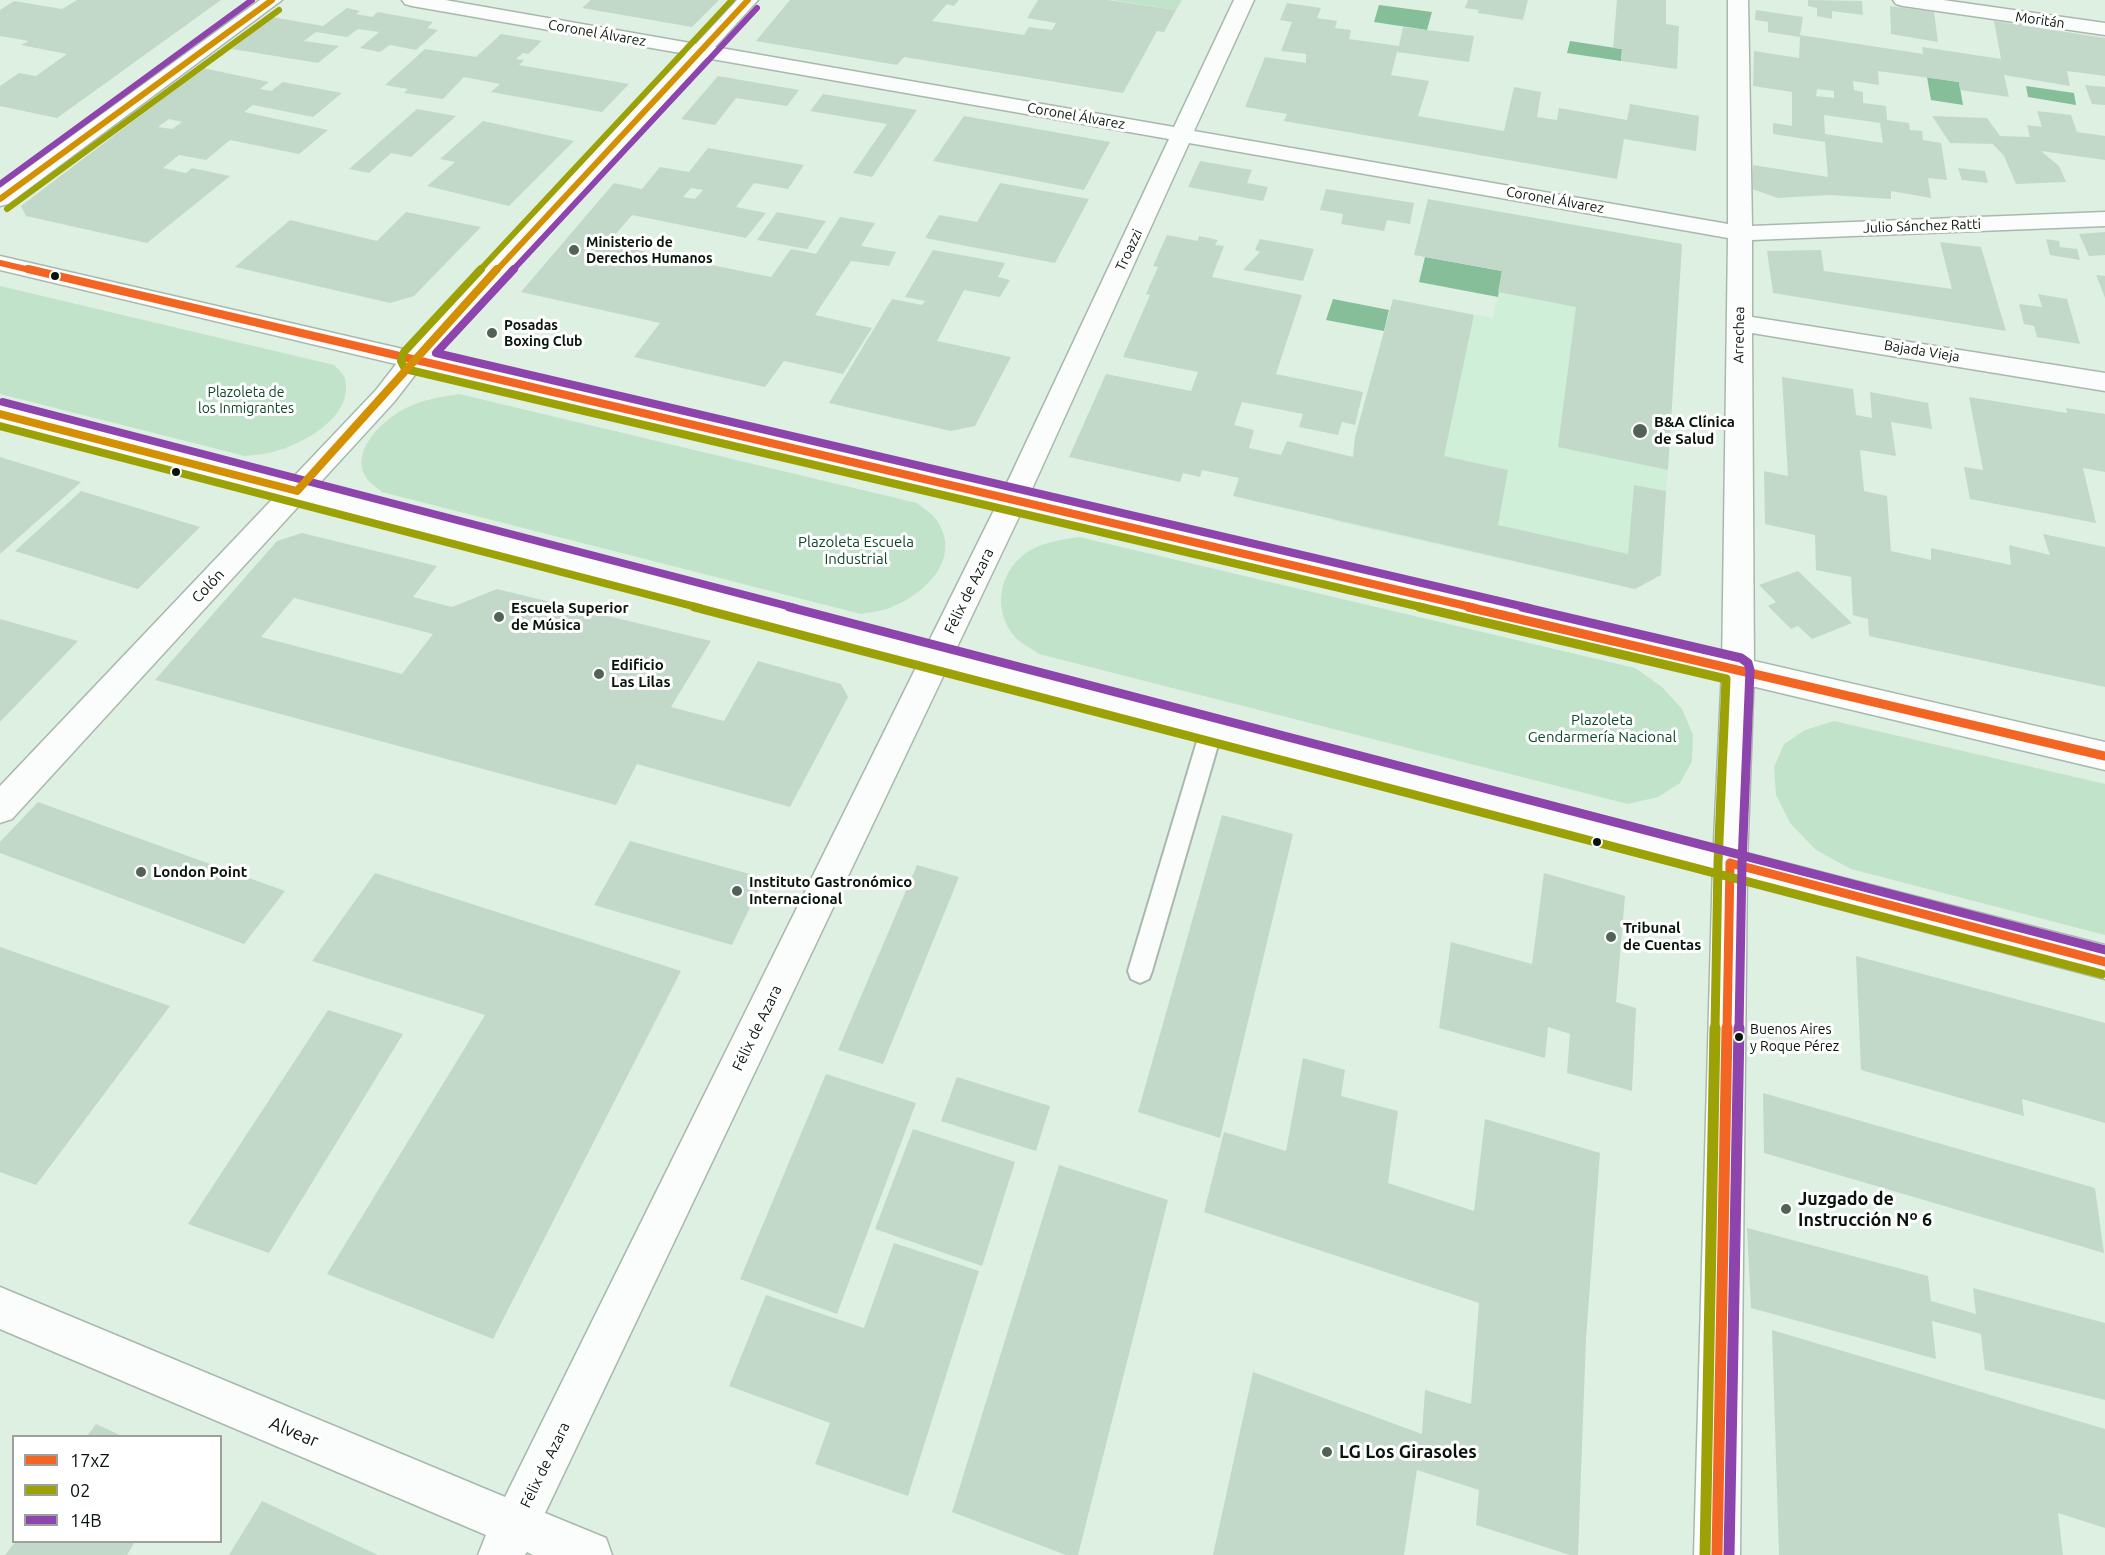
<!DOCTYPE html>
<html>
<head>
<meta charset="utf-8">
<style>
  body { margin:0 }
  #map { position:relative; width:2105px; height:1555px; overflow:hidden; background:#ddf0e2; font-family:Ubuntu,sans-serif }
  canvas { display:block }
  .legend { position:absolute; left:12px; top:1435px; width:210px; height:108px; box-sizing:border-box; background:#fff; border:2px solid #9ca19e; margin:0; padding:8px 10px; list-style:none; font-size:18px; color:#08150c }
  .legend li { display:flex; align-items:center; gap:12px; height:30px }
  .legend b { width:30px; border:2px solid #9ca19e }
</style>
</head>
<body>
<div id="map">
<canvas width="2105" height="1555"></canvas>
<ul class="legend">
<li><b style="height:8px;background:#f26522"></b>17xZ</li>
<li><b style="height:8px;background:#9ca105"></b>02</li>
<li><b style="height:8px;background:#8e44ad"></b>14B</li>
</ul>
</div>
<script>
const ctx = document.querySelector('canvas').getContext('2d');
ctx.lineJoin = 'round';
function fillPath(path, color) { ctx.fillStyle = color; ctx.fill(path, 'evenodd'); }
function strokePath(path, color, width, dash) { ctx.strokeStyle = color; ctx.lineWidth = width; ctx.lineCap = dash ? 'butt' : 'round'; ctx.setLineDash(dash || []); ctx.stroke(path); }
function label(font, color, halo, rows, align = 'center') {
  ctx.font = font + ' Ubuntu,sans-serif'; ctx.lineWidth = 6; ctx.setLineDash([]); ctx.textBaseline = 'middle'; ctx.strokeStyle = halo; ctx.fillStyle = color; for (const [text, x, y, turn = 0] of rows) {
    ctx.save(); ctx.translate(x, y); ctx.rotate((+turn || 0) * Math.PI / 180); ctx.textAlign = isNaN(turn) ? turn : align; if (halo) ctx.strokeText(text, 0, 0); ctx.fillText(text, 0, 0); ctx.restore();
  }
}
const built = new Path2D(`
  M1513,214l169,30 -21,331 -26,14 -302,-68 20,-64 2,-20 38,-138 100,19z`);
const green = new Path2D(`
  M1112,0h70l-6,10z
  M0,286l334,79c4,4 10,9 11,14 9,38 -42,65 -72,73 -9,2 -19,3 -28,4l-245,-62z
  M459,394l458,109c6,5 14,10 18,15 29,38 -8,75 -43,89 -9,4 -21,5 -31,7l-479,-122c-4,-4 -11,-8 -14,-12 -21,-27 15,-60 36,-71 17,-9 36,-12 55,-15z
  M1079,537l556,131 27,19 20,22 11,26 -1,26 -12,22 -22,14 -30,7 -589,-150c-7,-5 -17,-10 -23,-16 -24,-26 -18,-65 10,-85 16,-11 35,-13 53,-16z
  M1834,721l271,63v151l-254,-66 -35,-19 -26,-27 -14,-28 -2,-28 10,-23 21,-14z`);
const water = new Path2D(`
  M1379,5l53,7 -5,18 -53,-8z
  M1570,41l52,8 -1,12 -54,-8z
  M1927,77l32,5 4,23 -32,-5z
  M2026,86l48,7 2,12 -48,-8z
  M1425,257l77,14 -4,26 -79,-15z
  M1333,299l56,11 -5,21 -58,-11z`);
const building = new Path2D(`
  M77,0h144l-164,118 -57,-12v-20l19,-13 17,3 31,-22 -46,-9 8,-4 -29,-5v-26l14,-9 48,8z
  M591,0h128l-27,27 -110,-19z
  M790,0h169l-5,6 -7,-2 -15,17 92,14 5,-8 23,3 4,-7 -29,-5 11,-18h70l68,10 -12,22 -7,-1 -34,62 -219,-36 -7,8 -141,-24z
  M1468,0h60l-5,20 -45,-7 1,-3 -14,-2z
  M1617,0h49v24l13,2 -2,43 -56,-8 1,-12 -9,-1z
  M1808,0l54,1 1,14 -31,-4v8l-15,-3v-8l-9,-2z
  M1287,3l34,5 -4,10 20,3 -2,7 16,2 -2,9 50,7 4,-19 71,9 -5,26 -72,-10 -6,23 38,6 -11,35 86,15 10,-44 27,5 -4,25 20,3 2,-12 68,12 3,-16 69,12 -3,35 -72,-12 -7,40 -333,-58 3,-7 -42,-7 20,-50 41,6v-9l-25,-3 11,-29 -12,-2z
  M1890,6l44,6 4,30 -47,-8z
  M347,8l13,3 -4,3 16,3 6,-5 55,10 -6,6 11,2 -22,20 -26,-5 -10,7 -20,-4 19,-16 -21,-3 -11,8 -31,-5 -12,9 35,5 -21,17 -86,-14 40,-32 51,9z
  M1756,10l47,7 -3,18 123,19 -1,-7 79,12 -7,-38 111,17v38l-38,-5 3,15 -66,-11 5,22 -49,-7 -1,-8 -81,-11 1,14 -26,-4 1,9 9,2v11l23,3 1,14 22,3 1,7 12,1 1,9 18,3 6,37 -19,-2 3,20 -40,-7v8l-62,-4 -51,3 -26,-9 1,-24 75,12 -3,-35 -52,-8v-11l19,3v-34l-39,-6 1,-35 45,7 1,-21 -32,-5v-10l-13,-2zM1817,89l17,2v7l-18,-2zM1824,115l56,8 3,20 -58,-9z
  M501,34l41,7 -14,13 -5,-1 -7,6 8,1 -5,5 110,19 -27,28 -111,-20 9,-8 -36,-7 -21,22 -39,-6 4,-4 -23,-4 40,-36 51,8z
  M203,68l66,14 -9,7 11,2 12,-9 59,11 -29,24 -60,-12 -9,7 84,18 -29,24 -69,-14 -24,20 -27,-5 -16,13 23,5 6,-5 38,8 -83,67 -121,-27 -5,-10zM169,119l13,3 -10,7 -14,-2z
  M718,76l81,14 -12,16 -51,-8 -21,27 -34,-6z
  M2085,85l20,2v18l-13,-1z
  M823,94l94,16 -45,67 -19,-4 34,-49 -77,-13z
  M417,109l39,7 -45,41 -20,-4 -22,20 -20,-4z
  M2037,111l34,4 6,17 28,4v24l-64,-9 18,15 7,16 -50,2 -12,-28 -11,-12 -43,-1 -18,-27 55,2 13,18 30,1 -3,-12 15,2z
  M964,116l146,26 -26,48 -151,-29z
  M483,121l91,20 -65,65 -82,-20 28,-24 -15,-3z
  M708,148l96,17 -16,24 -34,-6 -18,24 30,6 -20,25 -114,-23 -25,29 164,33 20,-28 25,5 24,-37 35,6 -14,23 35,6 -7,14 -38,-5 -36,54 57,13 -29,46 -59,-13 -19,26 -131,-30 26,-34 -139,-31 93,-109 28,6 18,-22 29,5zM691,188l12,2 -8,9 -12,-2z
  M1200,161l52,9 -5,13 21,4 -5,14 -75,-14z
  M1958,168l27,3 3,12 -26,-3z
  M1000,183l89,16 -34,64 -130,-25 14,-23 38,7z
  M1326,189l88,14 -4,21 -23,-4 -3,11 -43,-7 2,-10 -23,-4z
  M1428,199l254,45 -14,226 -110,-23 18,-140 -78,-15 4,-21 -88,-16z
  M406,212l75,15 -67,69 -24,7 -155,-36 55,-47 87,21z
  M777,212l49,9 -19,28 -50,-9z
  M2105,232v23l-16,1 -10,-22z
  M1167,235l31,6 1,-5 19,4 -3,5 9,1 -12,31 90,18 -26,79 87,18 -8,33 -13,-3 -4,13 -39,-8 4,-13 -61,-12 -8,23 20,5 -5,18 32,7 6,-14 66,16 2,-20 38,-138 81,16 -30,141 64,14 -10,55 130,29 6,-69 32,6 -5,84 -26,14 -402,-93 6,-18 -37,-8 -2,7 -17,-4 -3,9 -111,-25 37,-83 85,17 7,-19 -75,-15 27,-62 -4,-1 12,-27 -5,-1z
  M1260,239l54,10 -11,32 -60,-11 17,-18 -5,-2z
  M2046,239l13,2 1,6 17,2 3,11 -30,-5z
  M1940,242l41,5 25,84 -233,-38 -6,-42 54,-1 3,21 128,18z
  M933,250l72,13 -7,14 12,3 -10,17 -36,-7 -27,51 74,16 -36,69 -24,5 -122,-28 63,-104 30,6 3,-4 -20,-4z
  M2096,275l9,1v22z
  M2038,294l29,5 13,45 -43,-7 -3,-11 -10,-2 -5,-20 23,3z
  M1782,377l71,12 3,26 16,3 -2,-26 58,11 4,26 -41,-7 5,34 -36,-6 4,41 23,5 4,55 40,9v-12l80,17 -2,-20 41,10 -7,-21 62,13v140l-236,-51 -1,-17 -15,-4 -2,-38 -35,-7 -1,-35 -50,-11 -1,-53 24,5z
  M1969,397l98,16 -1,-5 39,6v58l-22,-4 13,55 -126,-24 -6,-32 19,3z
  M0,457l81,25 -81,72z
  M81,491l119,36 -62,62 -123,-38z
  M302,533l135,33 -24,31 39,10 45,-18 214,52 -40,66 53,14 34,-60 83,23 7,13 -58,110 -153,-43 -21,41 -461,-125 122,-139zM294,598l139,36 -31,40 -141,-37z
  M1798,571l54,52 -40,16 -14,-13 -7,3 -23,-23 8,-4 -17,-17z
  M0,619l78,22 -78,81z
  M38,802l247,89 -41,53 -244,-91v-11z
  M1222,815l71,19 -73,304 -82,-26z
  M630,841l134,37 -32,67 -138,-40z
  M917,865l42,12 -76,187 -45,-14z
  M375,873l306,98 -188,368 -166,-65 158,-259 -173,-54z
  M1544,873l81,23 -9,106 20,6 -4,83 -65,-18 3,-39 -22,-7 -3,31 -106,-30 12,-86 81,22z
  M0,947l170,59 -134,179 -36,-13z
  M1856,956l249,67v100l-83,-24 2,17 -163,-46z
  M328,1010l75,24 -134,219 -81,-29z
  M1303,1058l42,12 -4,26 57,15 -10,72 86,28 11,-92 115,34 -14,185 -8,217h-8l-94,-30 3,-35 -62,-20 -13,85h-191l40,-183 169,62 3,-44 46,14 8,-101 -275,-91 20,-80 62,19z
  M826,1074l90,29 -79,211 -97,-35z
  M957,1077l93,29 -14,45 -95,-30z
  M1763,1093l332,95 9,65 -340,-100z
  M913,1129l102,33 -33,104 -107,-37z
  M1059,1165l109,35 -90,355h-12l-114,-43z
  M1747,1228l181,48 3,25 45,13 -3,-26 132,35v77l-120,-30 -4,-36 -49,-13 4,38 -185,-51z
  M894,1243l85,28 -71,225 -93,-32 15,-41 -101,-37 37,-91 98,33z
  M1772,1330l333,99v99l-47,-15 5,42h-284z
  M96,1424l26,12h-35z
  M262,1501l116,54h-149z
  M15,1542h120l-8,13h-122z`);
const lane = new Path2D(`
  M1212,719l8,3 3,6 -71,243 -3,8 -9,4 -9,-4 -3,-8 73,-243 3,-6z`);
const street = new Path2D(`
  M260,0h22l-274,204 -8,2v-18z
  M402,0h43l251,44 41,-44h21l-43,47 459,80 60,-127h20l-60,131 534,93v-224h20l4,226 353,-14v14l-353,14v77l353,56v18l-353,-58 2,337 -7,193 -7,692h-46l19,-692 9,-193 6,-432 -539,-95 -162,357 -482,1013 61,25 6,17h-79l-6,-3 -2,3h-47l8,-20 -486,-206v-42l505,210 494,-997 170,-361 -463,-81 -284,308 -28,36 -382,417 -12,4v-37l376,-396 28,-36 282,-300 -274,-48 -7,-2z
  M1893,0h50l162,23v12l-202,-29 -7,-2z`);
const secondary = new Path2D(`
  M0,256l2105,486v28l-2105,-500z
  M0,405l2105,540v34l-2105,-556z`);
const bus1Far3 = new Path2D(`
  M0,263l34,8`);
const bus1Far2 = new Path2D(`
  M28,269l1447,339`);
const bus1Far1 = new Path2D(`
  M1468,607l637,149
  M1730,863l375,99
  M1727,1030l3,-167`);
const bus1 = new Path2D(`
  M1717,1555l10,-527`);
const bus2Far3 = new Path2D(`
  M7,209l272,-199
  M479,271l253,-271`);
const bus2Far2 = new Path2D(`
  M481,269l-77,83 -3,9 4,8 1020,239
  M0,426l700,182`);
const bus2Far1 = new Path2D(`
  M694,607l1408,367
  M1419,607l307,72 -8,184 -3,167`);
const bus2 = new Path2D(`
  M1705,1555l10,-527`);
const bus3Far3 = new Path2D(`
  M0,184l252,-184
  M512,271l245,-263`);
const bus3Far2 = new Path2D(`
  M514,269l-78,84 1093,255
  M3,402l792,206`);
const bus3Far1 = new Path2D(`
  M789,607l1316,343
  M1522,607l219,51 7,5 2,7 -8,193 -3,167`);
const bus3 = new Path2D(`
  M1729,1555l10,-527`);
const bus4Far1 = new Path2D(`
  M0,199l272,-199
  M496,271l252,-271`);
const bus4 = new Path2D(`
  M0,414l297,77 200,-222`);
const markers = [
  [574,250,6,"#536257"],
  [55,276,5,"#08150c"],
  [492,333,6,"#536257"],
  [1640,431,8,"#536257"],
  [176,472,5,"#08150c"],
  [499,617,6,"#536257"],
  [599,674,6,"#536257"],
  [1597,842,5,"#08150c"],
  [141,872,6,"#536257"],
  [737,891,6,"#536257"],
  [1611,937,6,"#536257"],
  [1739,1037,5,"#08150c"],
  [1786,1209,6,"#536257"],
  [1327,1452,6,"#536257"]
];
const farStreetnames = [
  ["Moritán",2040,20,8],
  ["Coronel Álvarez",597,33,10],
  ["Coronel Álvarez",1076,116,10],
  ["Coronel Álvarez",1555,200,10],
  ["Julio Sánchez Ratti",1922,226,-2],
  ["Troazzi",1129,250,-65],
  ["Arrechea",1739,335,-89],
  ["Bajada Vieja",1922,351,9]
];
const farPoinames = [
  ["Ministerio de",586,242],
  ["Derechos Humanos",586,258],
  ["Posadas",504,325],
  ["Boxing Club",504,341]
];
const farParknames = [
  ["Plazoleta de",246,392],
  ["los Inmigrantes",246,408]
];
const busNames = [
  ["Buenos Aires",1750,1029],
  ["y Roque Pérez",1750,1046]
];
const poiNames = [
  ["B&A Clínica",1654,422],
  ["de Salud",1654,439],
  ["Escuela Superior",511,608],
  ["de Música",511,625],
  ["Edificio",611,665],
  ["Las Lilas",611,682],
  ["London Point",153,872],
  ["Instituto Gastronómico",749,882],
  ["Internacional",749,899],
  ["Tribunal",1623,928],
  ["de Cuentas",1623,945]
];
const parkNames = [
  ["Plazoleta Escuela",856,542],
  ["Industrial",856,559],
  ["Plazoleta",1602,720],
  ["Gendarmería Nacional",1602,737]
];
const streetNames = [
  ["Colón",208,586,-47],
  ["Félix de Azara",969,591,-64],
  ["Félix de Azara",757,1028,-64],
  ["Félix de Azara",545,1465,-64]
];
const nearPoinames = [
  ["Juzgado de",1798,1199],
  ["Instrucción Nº 6",1798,1220],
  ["LG Los Girasoles",1339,1452]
];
const nearStreetnames = [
  ["Alvear",294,1432,23]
];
fillPath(built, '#d0efd9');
fillPath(green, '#c0e3ca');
fillPath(water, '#85be99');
fillPath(building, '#c2d9ca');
strokePath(lane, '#a9b8ae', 4);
strokePath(street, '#a9b8ae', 3);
strokePath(secondary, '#a9b8ae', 3);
fillPath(lane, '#fafdfb');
fillPath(street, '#fafdfb');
fillPath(secondary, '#fafdfb');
strokePath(bus1Far3, '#f26522', 6);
strokePath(bus1Far2, '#f26522', 8);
strokePath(bus1Far1, '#f26522', 9);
strokePath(bus1, '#f26522', 11);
strokePath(bus2Far3, '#9ca105', 6);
strokePath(bus2Far2, '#9ca105', 8);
strokePath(bus2Far1, '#9ca105', 9);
strokePath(bus2, '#9ca105', 11);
strokePath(bus3Far3, '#8e44ad', 6);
strokePath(bus3Far2, '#8e44ad', 8);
strokePath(bus3Far1, '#8e44ad', 9);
strokePath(bus3, '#8e44ad', 11);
strokePath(bus4Far1, '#d39002', 6);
strokePath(bus4, '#d39002', 8);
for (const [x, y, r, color] of markers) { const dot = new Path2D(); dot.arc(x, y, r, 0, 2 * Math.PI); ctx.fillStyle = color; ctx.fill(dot); strokePath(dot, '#fff', 2); }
label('14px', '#08150c', '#fff', farStreetnames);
label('bold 14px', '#08150c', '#fff', farPoinames, 'left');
label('14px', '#0e4728', '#fff', farParknames);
label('14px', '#08150c', '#fff', busNames, 'left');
label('bold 15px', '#08150c', '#fff', poiNames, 'left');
label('15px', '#0e4728', '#fff', parkNames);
label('15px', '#08150c', '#fff', streetNames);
label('bold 18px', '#08150c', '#fff', nearPoinames, 'left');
label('18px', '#08150c', '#fff', nearStreetnames);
</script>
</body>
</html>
